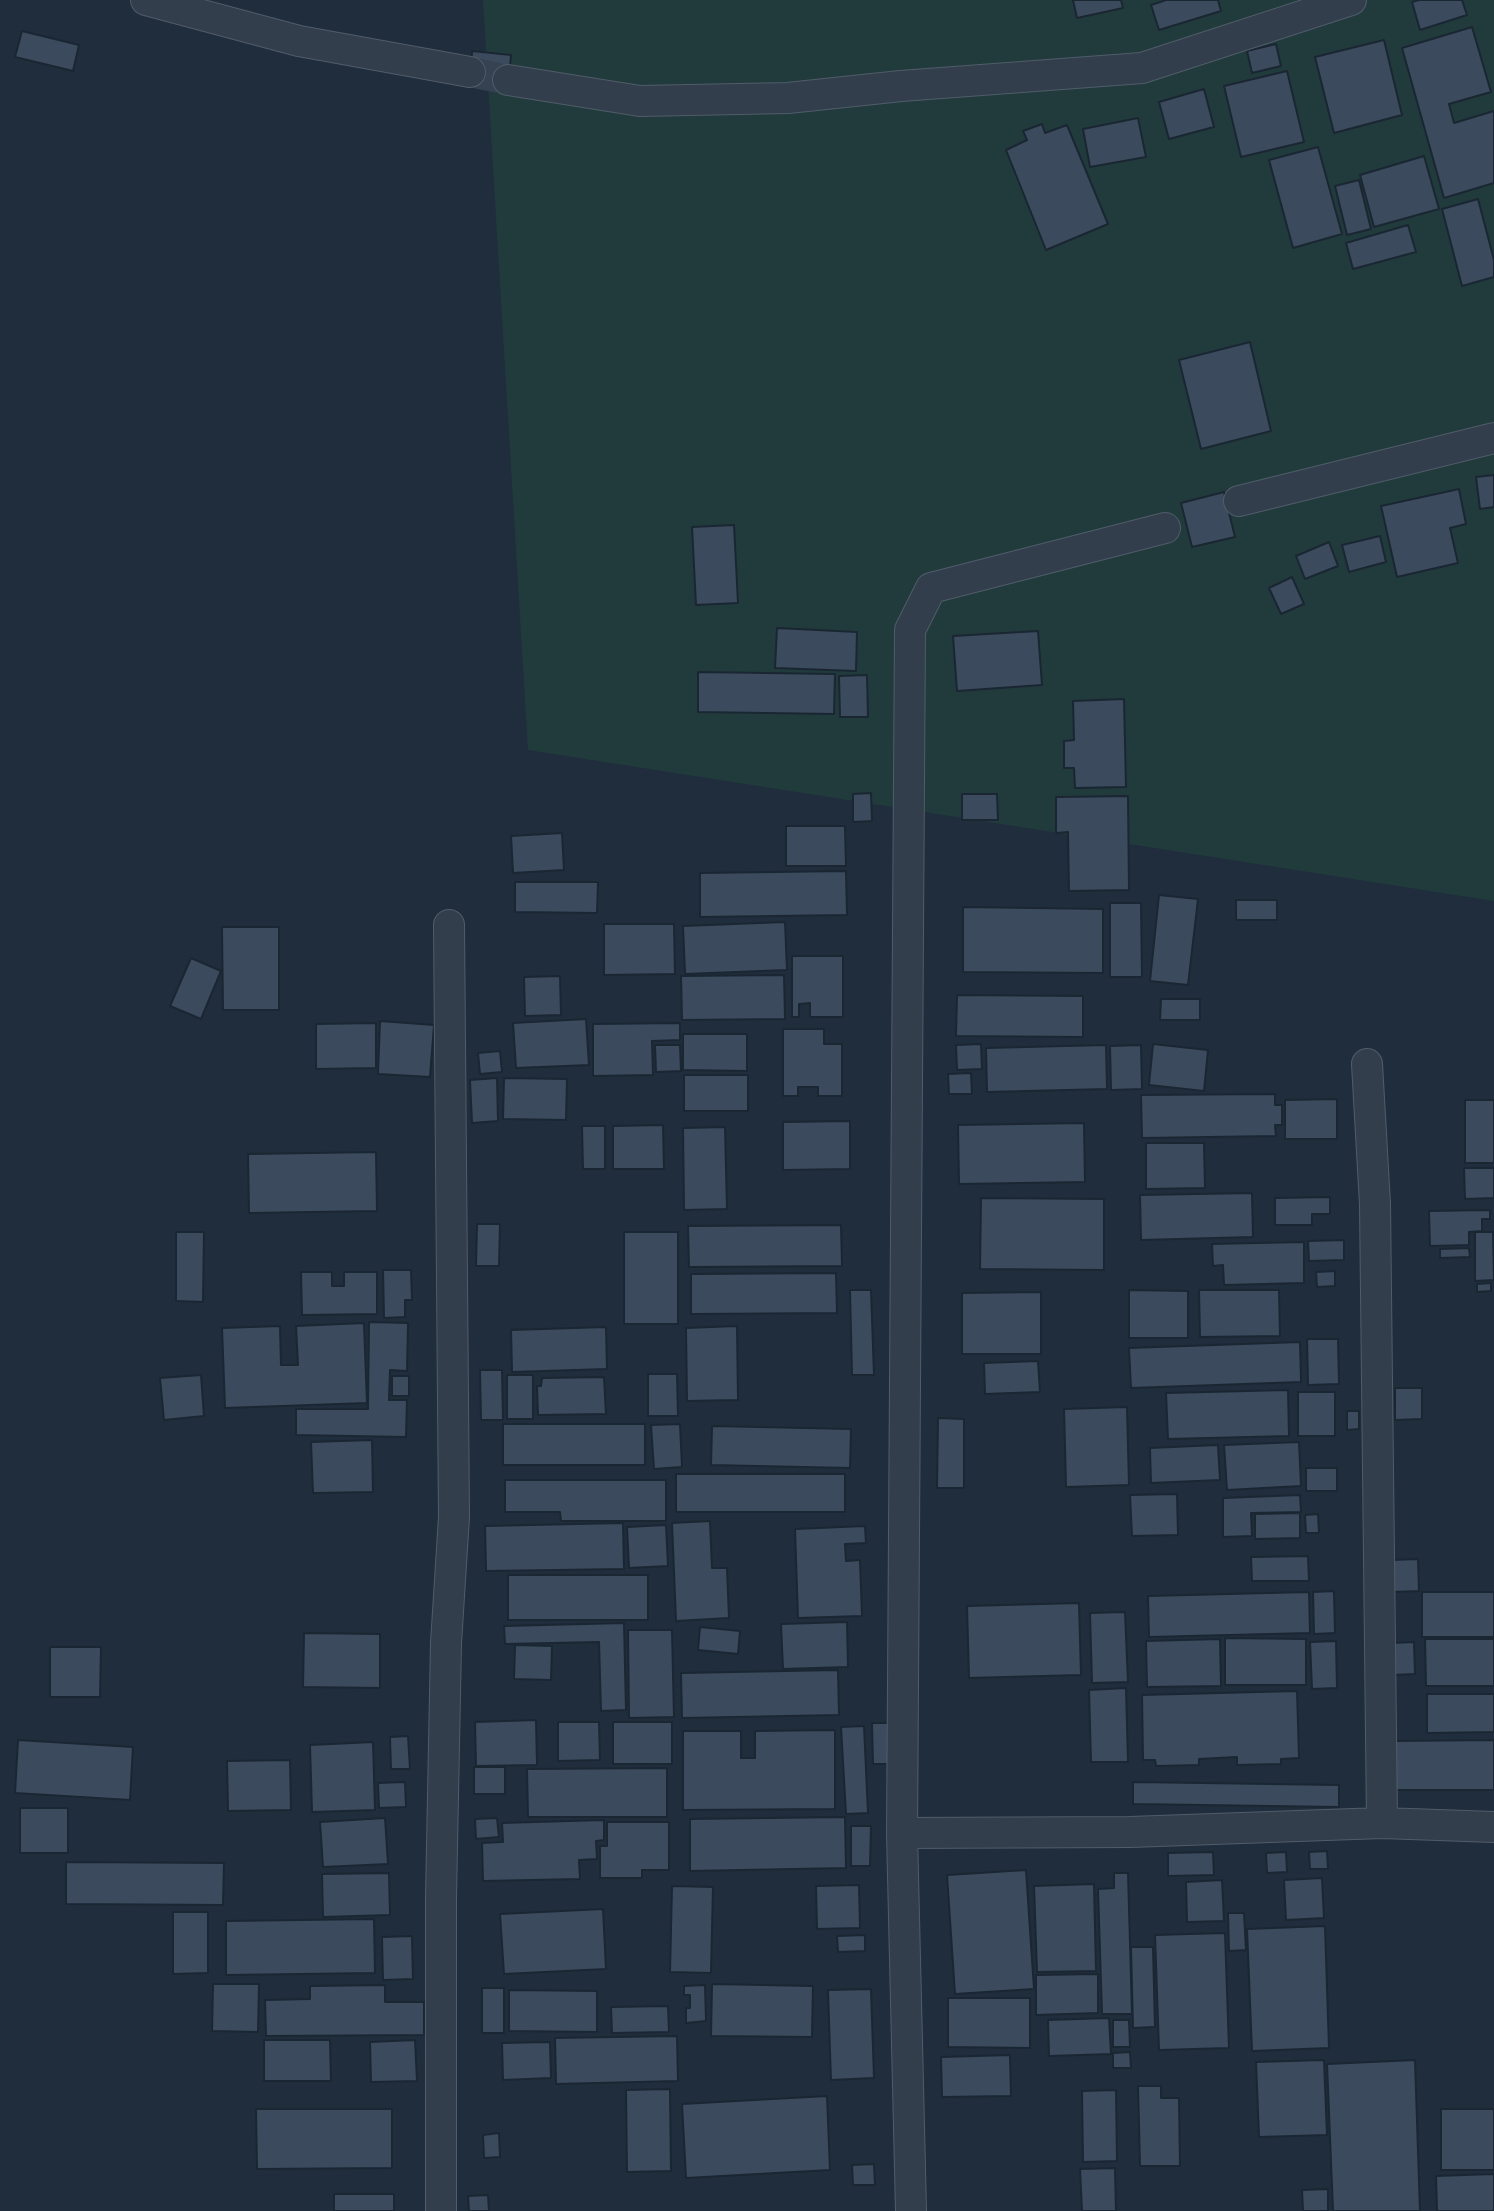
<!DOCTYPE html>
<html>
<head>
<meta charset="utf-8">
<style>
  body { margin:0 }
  canvas { display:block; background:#1f2d3c }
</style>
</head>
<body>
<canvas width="1494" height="2211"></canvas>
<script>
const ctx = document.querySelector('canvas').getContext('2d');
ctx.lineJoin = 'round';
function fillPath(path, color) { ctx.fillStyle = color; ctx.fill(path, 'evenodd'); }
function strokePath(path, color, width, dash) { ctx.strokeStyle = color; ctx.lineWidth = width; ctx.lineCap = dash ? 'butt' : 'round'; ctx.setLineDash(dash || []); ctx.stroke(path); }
const green = new Path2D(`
  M483,0h1011v901l-966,-151z`);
const building = new Path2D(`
  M1073,0h48l2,8 -46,10z
  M1166,0h52l3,11 -62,19 -8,-25z
  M1419,0h43l5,15 -47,15 -8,-28z
  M1472,27l19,65 -42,12 5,19 40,-12v72l-50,15 -42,-150z
  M22,31l57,14 -6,26 -58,-14z
  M1384,40l18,75 -68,18 -19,-76z
  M1276,44l5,22 -29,7 -5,-22z
  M472,51l39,4 -3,35 -38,-3z
  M1287,71l17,71 -63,15 -17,-71z
  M1204,89l10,38 -45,12 -10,-37z
  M1138,118l8,39 -56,10 -7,-38z
  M1042,124l3,9 22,-8 41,99 -62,26 -40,-100 21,-10 -4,-9z
  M1318,147l24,87 -49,14 -24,-88z
  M1424,156l15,53 -65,18 -14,-52z
  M1359,180l12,49 -24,6 -12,-49z
  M1478,199l16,61v17l-32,9 -20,-77z
  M1408,225l8,27 -63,17 -7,-26z
  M1250,342l21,89 -70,18 -22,-89z
  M1494,475v32l-14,2 -4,-32z
  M1459,489l7,35 -16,4 8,35 -61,14 -16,-71z
  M1224,492l11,45 -43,10 -11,-44z
  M734,525l4,78 -42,2 -4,-78z
  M1380,536l6,26 -37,10 -7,-27z
  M1329,542l9,24 -33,13 -9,-23z
  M1292,577l12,27 -23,10 -12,-26z
  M777,628l80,4 -1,39 -81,-3z
  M1038,631l4,54 -85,6 -4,-55z
  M698,672l137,2 -1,40 -136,-2z
  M867,675l1,42h-28l-1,-41z
  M1124,699l2,88 -51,1 -1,-20h-10v-27l10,-1 -1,-39z
  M871,793l1,28 -19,1v-28z
  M962,794h35l1,26h-36z
  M1128,796l1,94 -60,1 -1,-59 -12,1v-36z
  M786,826h59l1,40h-60z
  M562,833l2,37 -51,3 -2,-37z
  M846,871l1,44 -147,2v-44z
  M515,882h83l-1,31 -82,-1z
  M1159,895l39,4 -10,86 -38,-4z
  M1236,900h41v20h-41z
  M1110,903h31l1,74h-32z
  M963,907l140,2v64l-140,-1z
  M785,922l2,48 -102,4 -2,-48z
  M604,924h70l1,50 -71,1z
  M222,927h57v83h-56z
  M792,956h51v61h-33v-14l-11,1v13h-7z
  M191,958l30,13 -20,48 -31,-13z
  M784,975l1,44 -103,1 -1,-44z
  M560,976l1,39 -36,1 -1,-39z
  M957,995l126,1v41l-127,-1z
  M1161,999h39v21h-40z
  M586,1019l3,46 -73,3 -3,-45z
  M380,1021l54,4 -4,52 -52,-3z
  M376,1023v45l-60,1v-45z
  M680,1023v17l-28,1 1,34 -60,1v-52z
  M783,1029h41v15h18v52h-24v-9h-20v9h-15z
  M683,1034h64v37l-64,-1z
  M981,1044l1,25 -25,1 -1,-25z
  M1153,1044l55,6 -4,41 -55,-6z
  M655,1045h25l1,26 -25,1z
  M1106,1045l1,44 -120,3 -1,-44z
  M1141,1045l1,44 -31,1 -1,-44z
  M500,1051l2,21 -22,2 -2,-21z
  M971,1073l1,21h-23l-1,-20z
  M684,1075h64v36h-64z
  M497,1078l1,43 -26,2 -2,-43z
  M504,1078l63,1 -1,41 -63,-1z
  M1275,1094v11h7v20h-7l1,11 -134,2 -1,-43z
  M1337,1099v40h-52v-39z
  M1465,1100h29v63h-29z
  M850,1121v48l-67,1v-48z
  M1084,1123l1,59 -126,2 -1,-59z
  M663,1125l1,44h-51v-43z
  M582,1126h23v43h-22z
  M725,1127l2,82 -43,1 -1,-82z
  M1146,1143h58l1,45 -59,1z
  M376,1152l1,59 -128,2 -1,-59z
  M1464,1168h30v30l-29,1z
  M1252,1193l1,44 -112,3 -1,-45z
  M1330,1197v17h-18v11h-37v-27z
  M981,1198l123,1v71l-124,-1z
  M1490,1210v9h-8v12l-13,1v13l-39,1 -1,-35z
  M477,1224h23l-1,42h-23z
  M841,1225l1,41 -153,1 -1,-41z
  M176,1232h28l-1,70 -27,-1z
  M624,1232h54v92h-54z
  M1475,1232h18l1,48 -19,1z
  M1344,1240v20l-35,1 -1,-20z
  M1304,1242v41l-80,2 -1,-20 -10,1 -1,-22z
  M1469,1248l1,9 -30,1v-9z
  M383,1270h28l1,30h-7v17l-21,1z
  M1335,1271v15l-18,1 -1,-15z
  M301,1272h31v14h12v-14h33v42l-75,1z
  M836,1273l1,40 -146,1v-40z
  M1491,1283v8l-14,1v-8z
  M850,1290h21l3,85h-22z
  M1129,1290l59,1v47h-59z
  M1199,1290h80l1,46 -80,1z
  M1041,1292v62h-79v-61z
  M369,1322l39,1 -1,48 -17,-1 -1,30h18l-1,37 -110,-2v-26h72z
  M364,1323l3,80 -142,5 -3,-80 58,-2 1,39h17l-2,-39z
  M737,1326l1,74 -51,1 -1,-73z
  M606,1327l1,42 -95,3 -1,-42z
  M1307,1339h31l1,45 -31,1z
  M1300,1342l1,40 -170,6 -2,-40z
  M1038,1361l2,31 -55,2 -1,-31z
  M480,1370h22l1,50h-22z
  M648,1374h29l1,42h-30z
  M201,1375l3,41 -40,4 -4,-42z
  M507,1375h26v44h-26z
  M392,1376h17v20h-17z
  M604,1377l2,37 -68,1 -1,-29h4l1,-8z
  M1395,1388h27v31l-27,1z
  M1288,1390l1,46 -121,3 -2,-46z
  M1298,1392h37v44h-37z
  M1127,1407l2,78 -63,2 -2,-78z
  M1347,1411h12v18l-12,1z
  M938,1418l26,1v69h-27z
  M503,1424h142v41h-142z
  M680,1424l2,43 -28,2 -3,-44z
  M712,1426l139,3 -1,39 -139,-3z
  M372,1440l1,52 -60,1 -2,-51z
  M1299,1442l2,44 -74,4 -3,-45z
  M1218,1445l2,35 -69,3 -1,-35z
  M1306,1468h31v23h-31z
  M676,1474h169v38h-169z
  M505,1480h161v41h-105l-1,-9h-55z
  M1177,1494l1,41 -46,1 -2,-41z
  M1300,1495l1,17 -50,1 1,23 -29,1v-39z
  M1300,1513v25l-45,1v-25z
  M1318,1514l1,19h-13l-1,-18z
  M710,1521l2,47h15l2,50 -53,3 -4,-98z
  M623,1523l1,46 -138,2 -1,-45z
  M666,1525l2,41 -39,2 -2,-41z
  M865,1526l1,17 -21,1 1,17 14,-1 2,56 -64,2 -3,-89z
  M1308,1556l1,25h-57l-1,-24z
  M1418,1559l1,32 -27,1 -1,-32z
  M508,1575h140v45h-140z
  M1334,1591l1,42 -21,1 -1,-42z
  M1309,1592l1,41 -161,4 -1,-41z
  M1422,1592h72v45h-72z
  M1079,1603l2,72 -112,3 -2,-72z
  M1125,1612l3,70 -36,1 -2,-70z
  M847,1622l1,45 -65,2 -2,-45z
  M624,1623l2,87 -25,1 -2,-69 -94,2 -1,-18z
  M700,1627l40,4 -2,23 -40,-4z
  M628,1630h44l2,87 -45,1z
  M304,1633l76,1v54l-77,-1z
  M1225,1638l81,1v46h-81z
  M1220,1639l1,47 -74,1 -1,-46z
  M1425,1639h69v47h-68z
  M1336,1641l1,47 -25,1 -2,-47z
  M1414,1642l1,32 -22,1 -1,-32z
  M515,1645l37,1 -1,34 -37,-1z
  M50,1647h51l-1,50h-50z
  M838,1670l1,45 -157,3 -1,-45z
  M1126,1688l2,74h-37l-2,-72z
  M1297,1691l2,67 -18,1v5l-44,1v-8l-38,2v6l-43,1 -1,-6h-12l-1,-65z
  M1427,1694h67v38l-67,1z
  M536,1720l1,45 -61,1 -1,-44z
  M558,1722h41l1,38 -42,1z
  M613,1722h59v42h-59z
  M872,1723h18l1,41h-18z
  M864,1726l4,87 -22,1 -5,-87z
  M835,1730v79l-152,1v-79h58v27h14v-27z
  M408,1736l2,33h-19l-1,-32z
  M18,1740l115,7 -3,53 -115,-7z
  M1494,1740v50h-100v-49z
  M373,1742l2,68 -63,2 -2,-67z
  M290,1760l1,50 -63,1 -1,-50z
  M474,1767h31v27h-31z
  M667,1768v49h-139l-1,-48z
  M405,1782l1,25 -27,1 -1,-25z
  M1133,1782l206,3v22l-206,-3z
  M20,1808h48v45h-48z
  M845,1817l1,51 -156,3v-52z
  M385,1818l3,46 -65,3 -3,-45z
  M497,1818l2,19 -23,2 -1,-20z
  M604,1820v20l-8,1 1,18 -18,1 1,19 -97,2 -1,-38 21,-1 -1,-19z
  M607,1822h62v48h-27v8h-42v-32h7z
  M851,1826h20l-1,40h-19z
  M1327,1851l1,18h-18l-1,-17z
  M1213,1852l1,23 -46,1v-23z
  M1286,1852l1,20 -20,1 -1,-20z
  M66,1862l158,1 -1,42 -157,-1z
  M1026,1870l8,119 -79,5 -8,-119z
  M389,1873l1,42 -67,2 -1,-43z
  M1114,1873h14l4,141h-30l-4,-125 16,-1z
  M1322,1878l2,40 -38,2 -2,-40z
  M1222,1880l2,41 -37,1 -1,-40z
  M1094,1884l2,87 -59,1 -3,-86z
  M859,1885l1,43 -43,1 -1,-43z
  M672,1886l41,1 -2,86 -41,-1z
  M603,1909l3,60 -102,5 -4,-60z
  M173,1912h35v61l-35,1z
  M1228,1913h16l2,37 -17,1z
  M374,1919l1,54 -149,2v-54z
  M1325,1926l4,122 -77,3 -5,-122z
  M1225,1933l4,115 -70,2 -4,-115z
  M865,1935v16l-27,1 -1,-16z
  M412,1936l1,43 -30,1 -1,-43z
  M1131,1947h22l2,80 -22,1z
  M1098,1974v39l-62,2v-40z
  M213,1984h46l-1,48 -46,-1z
  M712,1984l101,2 -1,51 -101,-1z
  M385,1985v17h39v33l-158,1 -1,-36 45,-1v-13z
  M705,1985l1,36 -20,2v-15h4v-13h-6v-9z
  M482,1988h22v45h-22z
  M871,1989l3,89 -43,2 -3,-90z
  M509,1990l88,1v41l-88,-1z
  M948,1998h82v50l-82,-1z
  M668,2006l1,26 -57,1 -1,-26z
  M1109,2018l2,36 -62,2 -1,-36z
  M1113,2020h16l1,27h-17z
  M677,2036l1,45 -122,3 -1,-46z
  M264,2040h66l1,41h-67z
  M415,2040l2,41 -46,1 -1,-40z
  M550,2042l1,36 -48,2 -1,-37z
  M1130,2052l1,16h-18v-15z
  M1010,2055l1,41 -69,1 -1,-40z
  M1324,2060l3,75 -68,2 -3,-75z
  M1415,2060l5,151h-87l-6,-147z
  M1138,2086h23v12h18l1,68h-40z
  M670,2089l1,82 -44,1 -1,-82z
  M1116,2090l1,71 -34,1 -1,-71z
  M827,2096l3,74 -144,8 -4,-74z
  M256,2109h136v59l-135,1z
  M1441,2109h53v61h-53z
  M499,2133l1,24 -16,1 -1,-23z
  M874,2164l1,21h-22l-1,-20z
  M1115,2168l1,43h-34l-2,-42z
  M1494,2174v37h-57l-1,-35z
  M1328,2189v22h-25l-1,-21z
  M334,2194h60v17h-60z
  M488,2195l1,16h-20l-1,-15z`);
const streetTunnel = new Path2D(`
  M470,72l38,8`);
const street = new Path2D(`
  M146,0l153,41 171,31
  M508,80l132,21 148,-3 113,-12 241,-18 209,-68
  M1239,501l255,-63
  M1367,1064l8,140 7,619
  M902,1833l228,-1 252,-9 112,4
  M441,2211v-314l5,-254 8,-126 -5,-592
  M911,2211l-9,-378 8,-1203 21,-42 234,-60`);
fillPath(green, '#213b3d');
fillPath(building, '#3b4b5d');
strokePath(building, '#1b2633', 2);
strokePath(streetTunnel, '#344251', 30, [30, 15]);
strokePath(street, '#515c6a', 32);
strokePath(street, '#333e4c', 30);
</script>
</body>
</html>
